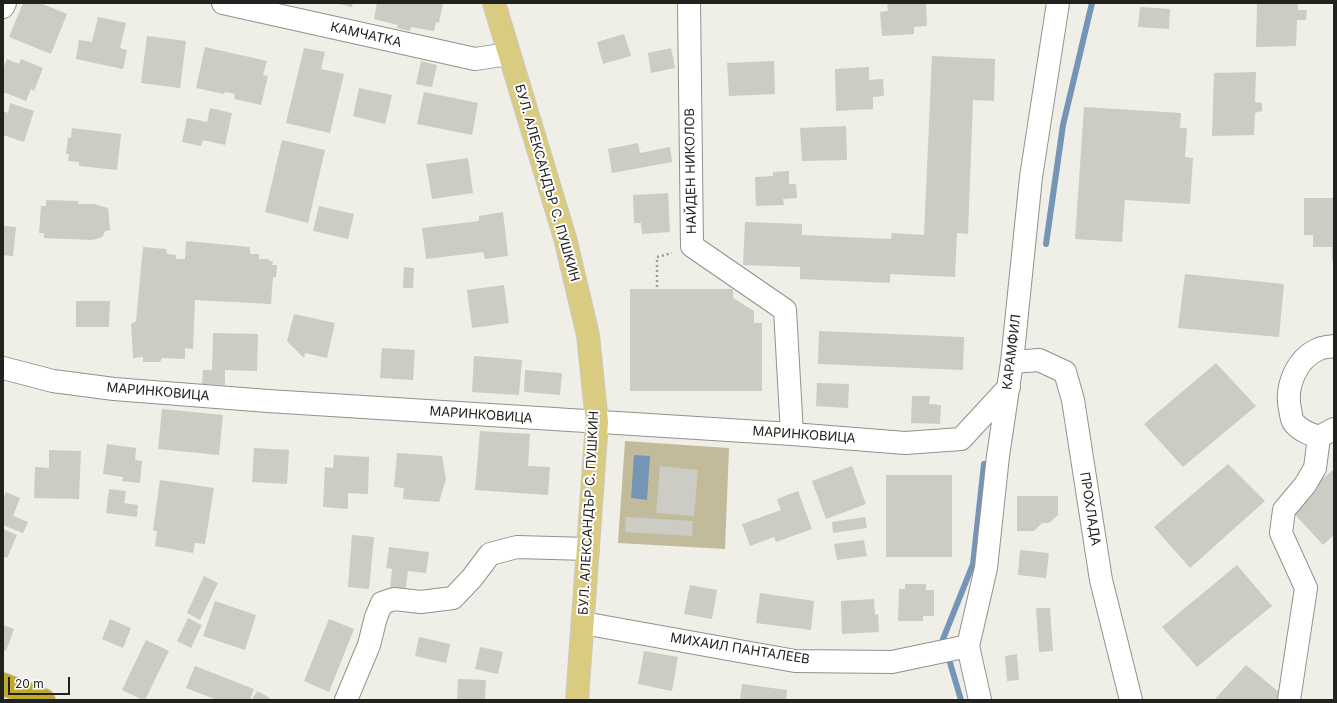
<!DOCTYPE html>
<html>
<head>
<meta charset="utf-8">
<style>
  body { margin:0 }
  #map { position:relative; width:1337px; height:703px; overflow:hidden; background:#efeee7; font-family:Inter,sans-serif }
  canvas { display:block }
  .frame { position:absolute; inset:0; border:4px solid #21211e; pointer-events:none }
  .scale { position:absolute; left:8px; top:677px; width:62px; height:18px; box-sizing:border-box; border:2px solid #21211e; border-top:0; padding-left:5px; font-size:12px; line-height:14px; white-space:nowrap; color:#21211e; -webkit-text-stroke:3px #fff; paint-order:stroke }
</style>
</head>
<body>
<div id="map">
<canvas width="1337" height="703"></canvas>
<div class="frame"></div>
<div class="scale">20 m</div>
</div>
<script>
const ctx = document.querySelector('canvas').getContext('2d');
ctx.lineJoin = 'round';
function fillPath(path, color) { ctx.fillStyle = color; ctx.fill(path, 'evenodd'); }
function strokePath(path, color, width, dash) { ctx.strokeStyle = color; ctx.lineWidth = width; ctx.lineCap = dash ? 'butt' : 'round'; ctx.setLineDash(dash || []); ctx.stroke(path); }
function label(font, color, halo, rows, align = 'center') {
  ctx.font = font + ' Inter,sans-serif'; ctx.lineWidth = 4; ctx.setLineDash([]); ctx.textBaseline = 'middle'; ctx.strokeStyle = halo; ctx.fillStyle = color; for (const [text, x, y, turn = 0] of rows) {
    ctx.save(); ctx.translate(x, y); ctx.rotate((+turn || 0) * Math.PI / 180); ctx.textAlign = isNaN(turn) ? turn : align; if (halo) ctx.strokeText(text, 0, 0); ctx.fillText(text, 0, 0); ctx.restore();
  }
}
const green = new Path2D(`
  M625,441l104,7 -4,101 -107,-6z`);
const water = new Path2D(`
  M634,455l16,1 -3,44 -16,-2z`);
const stream = new Path2D(`
  M1046,244l17,-119 29,-122
  M961,700l-18,-61 30,-75 11,-100`);
const building = new Path2D(`
  M23,3h17l27,11 -16,40 -42,-17z
  M334,3h19l-1,4z
  M377,3h66l-4,20 -3,-1 -2,9 -23,-4 -1,4 -13,-3 1,-3 -24,-6z
  M887,3h39l1,23 -13,1v7l-32,2 -2,-24 8,-1z
  M1257,3h41v7h9l-1,10h-9l-1,26 -40,1z
  M1140,7l30,2 -1,20 -31,-2z
  M98,17l28,6 -6,25 7,2 -4,19 -47,-10 3,-19 13,2z
  M624,34l7,22 -28,8 -6,-22z
  M147,36l39,5 -6,47 -39,-5z
  M205,47l62,14 -4,14 5,1 -7,29 -27,-6 1,-5 -10,-2 -1,2 -28,-6z
  M304,48l21,4 -4,17 23,5 -14,59 -44,-10z
  M671,48l4,20 -24,5 -3,-20z
  M932,56l63,3 -1,42 -21,-1 -5,134 -11,-1 -2,44 -65,-3v9l-90,-4v-12l-57,-2 2,-43 57,2v11l89,4 1,-6 32,2z
  M7,59l12,5 2,-5 22,9 -9,23 -3,-2 -5,12 -23,-9v-23z
  M421,61l16,4 -5,22 -16,-3z
  M774,61l1,33 -46,2 -2,-33z
  M869,67v13l14,-1 1,17 -11,1v12l-37,2 -1,-42z
  M1256,72l-1,30 7,1v8l-7,2 -1,22 -42,1 2,-63z
  M359,88l33,7 -7,29 -32,-8z
  M424,92l54,11 -6,32 -55,-11z
  M10,103l24,8 -10,31 -21,-7v-24l5,2z
  M1084,107l97,6 -1,15h7l-2,29 8,1 -3,46 -65,-4 -3,42 -47,-3z
  M210,108l22,5 -7,32 -22,-5 -2,6 -19,-4 5,-24 20,4z
  M846,126l1,34 -45,1 -2,-33z
  M72,128l49,6 -4,36 -38,-4v-4l-11,-1 1,-7h-3l2,-17 3,1z
  M282,140l43,10 -17,73 -43,-11z
  M638,143l2,10 30,-6 2,15 -60,11 -4,-24z
  M468,158l5,35 -41,6 -6,-35z
  M789,171v13h7l1,14 -14,1 1,6 -28,1 -1,-29 18,-1v-4z
  M668,193l2,39 -28,2 -1,-11h-7l-1,-28z
  M1304,198h30v63h-2v-14h-19v-12h-9z
  M46,200l32,1v3h16l14,4 2,22 -5,1 -2,5 -3,2 -9,2 -47,-2v-5h-5l2,-27h5z
  M319,206l35,8 -6,25 -35,-8z
  M503,212l5,44 -23,3 -2,-7 -57,7 -4,-31 57,-7v-5z
  M3,226l13,1 -3,29 -10,-1z
  M186,241l64,6v7h9v5h10v2h4l-1,4h5l-1,12h-3l-2,27 -76,-4 -2,49 -8,-1v11l-23,-1 -2,4h-17v-5l-10,1 -2,-34 5,-3 7,-74 23,2 1,5 9,1v4h9z
  M404,267l10,1 -1,20h-10z
  M1185,274l99,10 -5,53 -101,-9z
  M504,285l5,38 -37,5 -5,-38z
  M630,289h103v9l21,13v12h8v68h-132z
  M76,301h34l-1,26h-33z
  M294,314l41,9 -8,35 -22,-5 -1,5 -17,-17z
  M819,331l145,6 -1,33 -145,-6z
  M213,333l45,1 -1,37 -32,-1v15l-23,-1 1,-14h9z
  M382,348l33,2 -2,30 -33,-2z
  M474,356l48,4 -3,35 -47,-3z
  M1216,363l40,43 -73,61 -39,-43z
  M525,370l37,3 -2,22 -36,-3z
  M817,383l32,1 -1,24 -32,-2z
  M912,396h18l-1,8 12,1 -1,19 -29,-1z
  M162,409l61,6 -4,40 -61,-6z
  M480,431l50,3 -2,32 22,1 -2,28 -73,-5z
  M107,444l29,4 -1,12 7,1 -2,22 -18,-2 1,-4 -20,-3z
  M254,448l35,2 -2,34 -35,-2z
  M49,450l32,1 -2,48 -45,-1 1,-31 14,1z
  M397,453l45,3 4,23 -7,23 -36,-3 1,-11 -10,-1z
  M334,455l35,2 -1,37 -20,-1v16l-25,-2 2,-40 8,1z
  M1228,464l37,37 -75,67 -36,-41z
  M660,466l38,4 -4,46 -38,-3z
  M852,466l14,38 -40,15 -14,-38z
  M1334,469v66l-11,10 -34,-37z
  M886,475h66v82h-66z
  M160,480l54,8 -9,56 -10,-1 -2,10 -38,-7 2,-15 -4,-1z
  M109,489l17,2 -2,12 14,2 -1,12 -31,-4z
  M798,491l14,38 -36,13 -2,-5 -24,9 -8,-22 39,-14 -4,-11z
  M6,492l14,6 -7,18 15,6 -5,11 -20,-8v-25z
  M1017,496h41v19l-9,8h-7l-8,8h-17z
  M626,517l67,4 -1,15 -67,-4z
  M865,517l2,11 -34,5 -1,-11z
  M3,529l14,6 -10,23 -4,-2z
  M352,535l22,2 -5,52 -21,-2z
  M864,540l3,16 -30,4 -3,-16z
  M389,547l40,5 -3,21 -18,-2 -3,22 -15,-3 2,-21 -6,-1z
  M1020,550l29,3 -3,25 -28,-3z
  M1237,565l35,41 -75,61 -35,-40z
  M204,576l14,7 -18,37 -13,-7z
  M905,584h21v6h8v26h-11v5h-25l1,-32h6z
  M690,585l27,5 -5,29 -28,-5z
  M760,593l54,8 -3,29 -55,-7z
  M874,599l1,16 3,-1 1,18 -37,2 -1,-33z
  M215,601l41,14 -11,35 -42,-14z
  M1036,608h14l3,43 -14,1z
  M188,618l14,7 -11,23 -14,-7z
  M110,619l21,9 -8,20 -21,-9z
  M329,619l25,10 -25,63 -25,-11z
  M3,625l11,4 -8,22 -3,-1z
  M419,637l31,7 -4,19 -31,-7z
  M146,640l23,11 -24,49h-2l-21,-10z
  M480,647l23,5 -5,22 -23,-5z
  M644,651l34,6 -6,34 -34,-7z
  M1017,654l2,26 -12,1 -2,-25z
  M1246,665l39,32 -3,3h-68z
  M195,666l59,23 -4,11h-33l-31,-12z
  M458,679l28,1 -1,20h-28z
  M742,684l45,6 -1,10h-46z
  M257,691l13,7 -1,2h-17z`);
const path = new Path2D(`
  M657,287v-30l15,-4`);
const minor = new Path2D(`
  M223,3l252,56 34,-5
  M689,3l3,243 93,64 7,124
  M3,7l2,-4
  M1334,346c-5,1 -11,1 -15,3 -22,9 -34,37 -29,60 1,4 1,11 4,14 7,8 15,11 25,14l15,-8
  M1012,362l27,-2 26,12 8,28 28,180 30,120
  M3,368l50,13 61,8 154,12 524,33 113,9 56,-4 48,-52
  M583,623l212,38 97,1 76,-16
  M346,700l23,-55 7,-28 6,-14 12,-4 27,3 32,-4 19,-20 18,-24 27,-7 71,2
  M980,700l-12,-54 18,-78 12,-112 14,-94 19,-185 27,-174
  M1289,700l17,-112 -25,-55 3,-23 21,-25 10,-17 4,-31`);
const major = new Path2D(`
  M494,3l71,235 23,97 9,87 -20,278`);
const highway = new Path2D(`
  M3,684l41,16`);
const streetNames = [
  ["КАМЧАТКА",366,35,13],
  ["НАЙДЕН НИКОЛОВ",691,171,-91],
  ["БУЛ. АЛЕКСАНДЪР С. ПУШКИН",547,183,74],
  ["КАРАМФИЛ",1012,352,-83],
  ["МАРИНКОВИЦА",158,392,5],
  ["МАРИНКОВИЦА",481,415,4],
  ["МАРИНКОВИЦА",804,435,4],
  ["ПРОХЛАДА",1090,509,81],
  ["БУЛ. АЛЕКСАНДЪР С. ПУШКИН",589,513,-87],
  ["МИХАИЛ ПАНТАЛЕЕВ",740,649,9]
];
fillPath(green, '#c2bb9b');
fillPath(water, '#7595b6');
strokePath(stream, '#7595b6', 6);
fillPath(building, '#cccbc4');
strokePath(minor, '#93918b', 24);
strokePath(major, '#cacac9', 24);
strokePath(highway, '#cacac9', 24);
strokePath(path, '#9c9c96', 2.5, [2, 3]);
strokePath(minor, '#fff', 22);
strokePath(major, '#d9cb80', 22);
strokePath(highway, '#c0a92c', 22);
label('13px', '#21211e', '#fff', streetNames);
</script>
</body>
</html>
